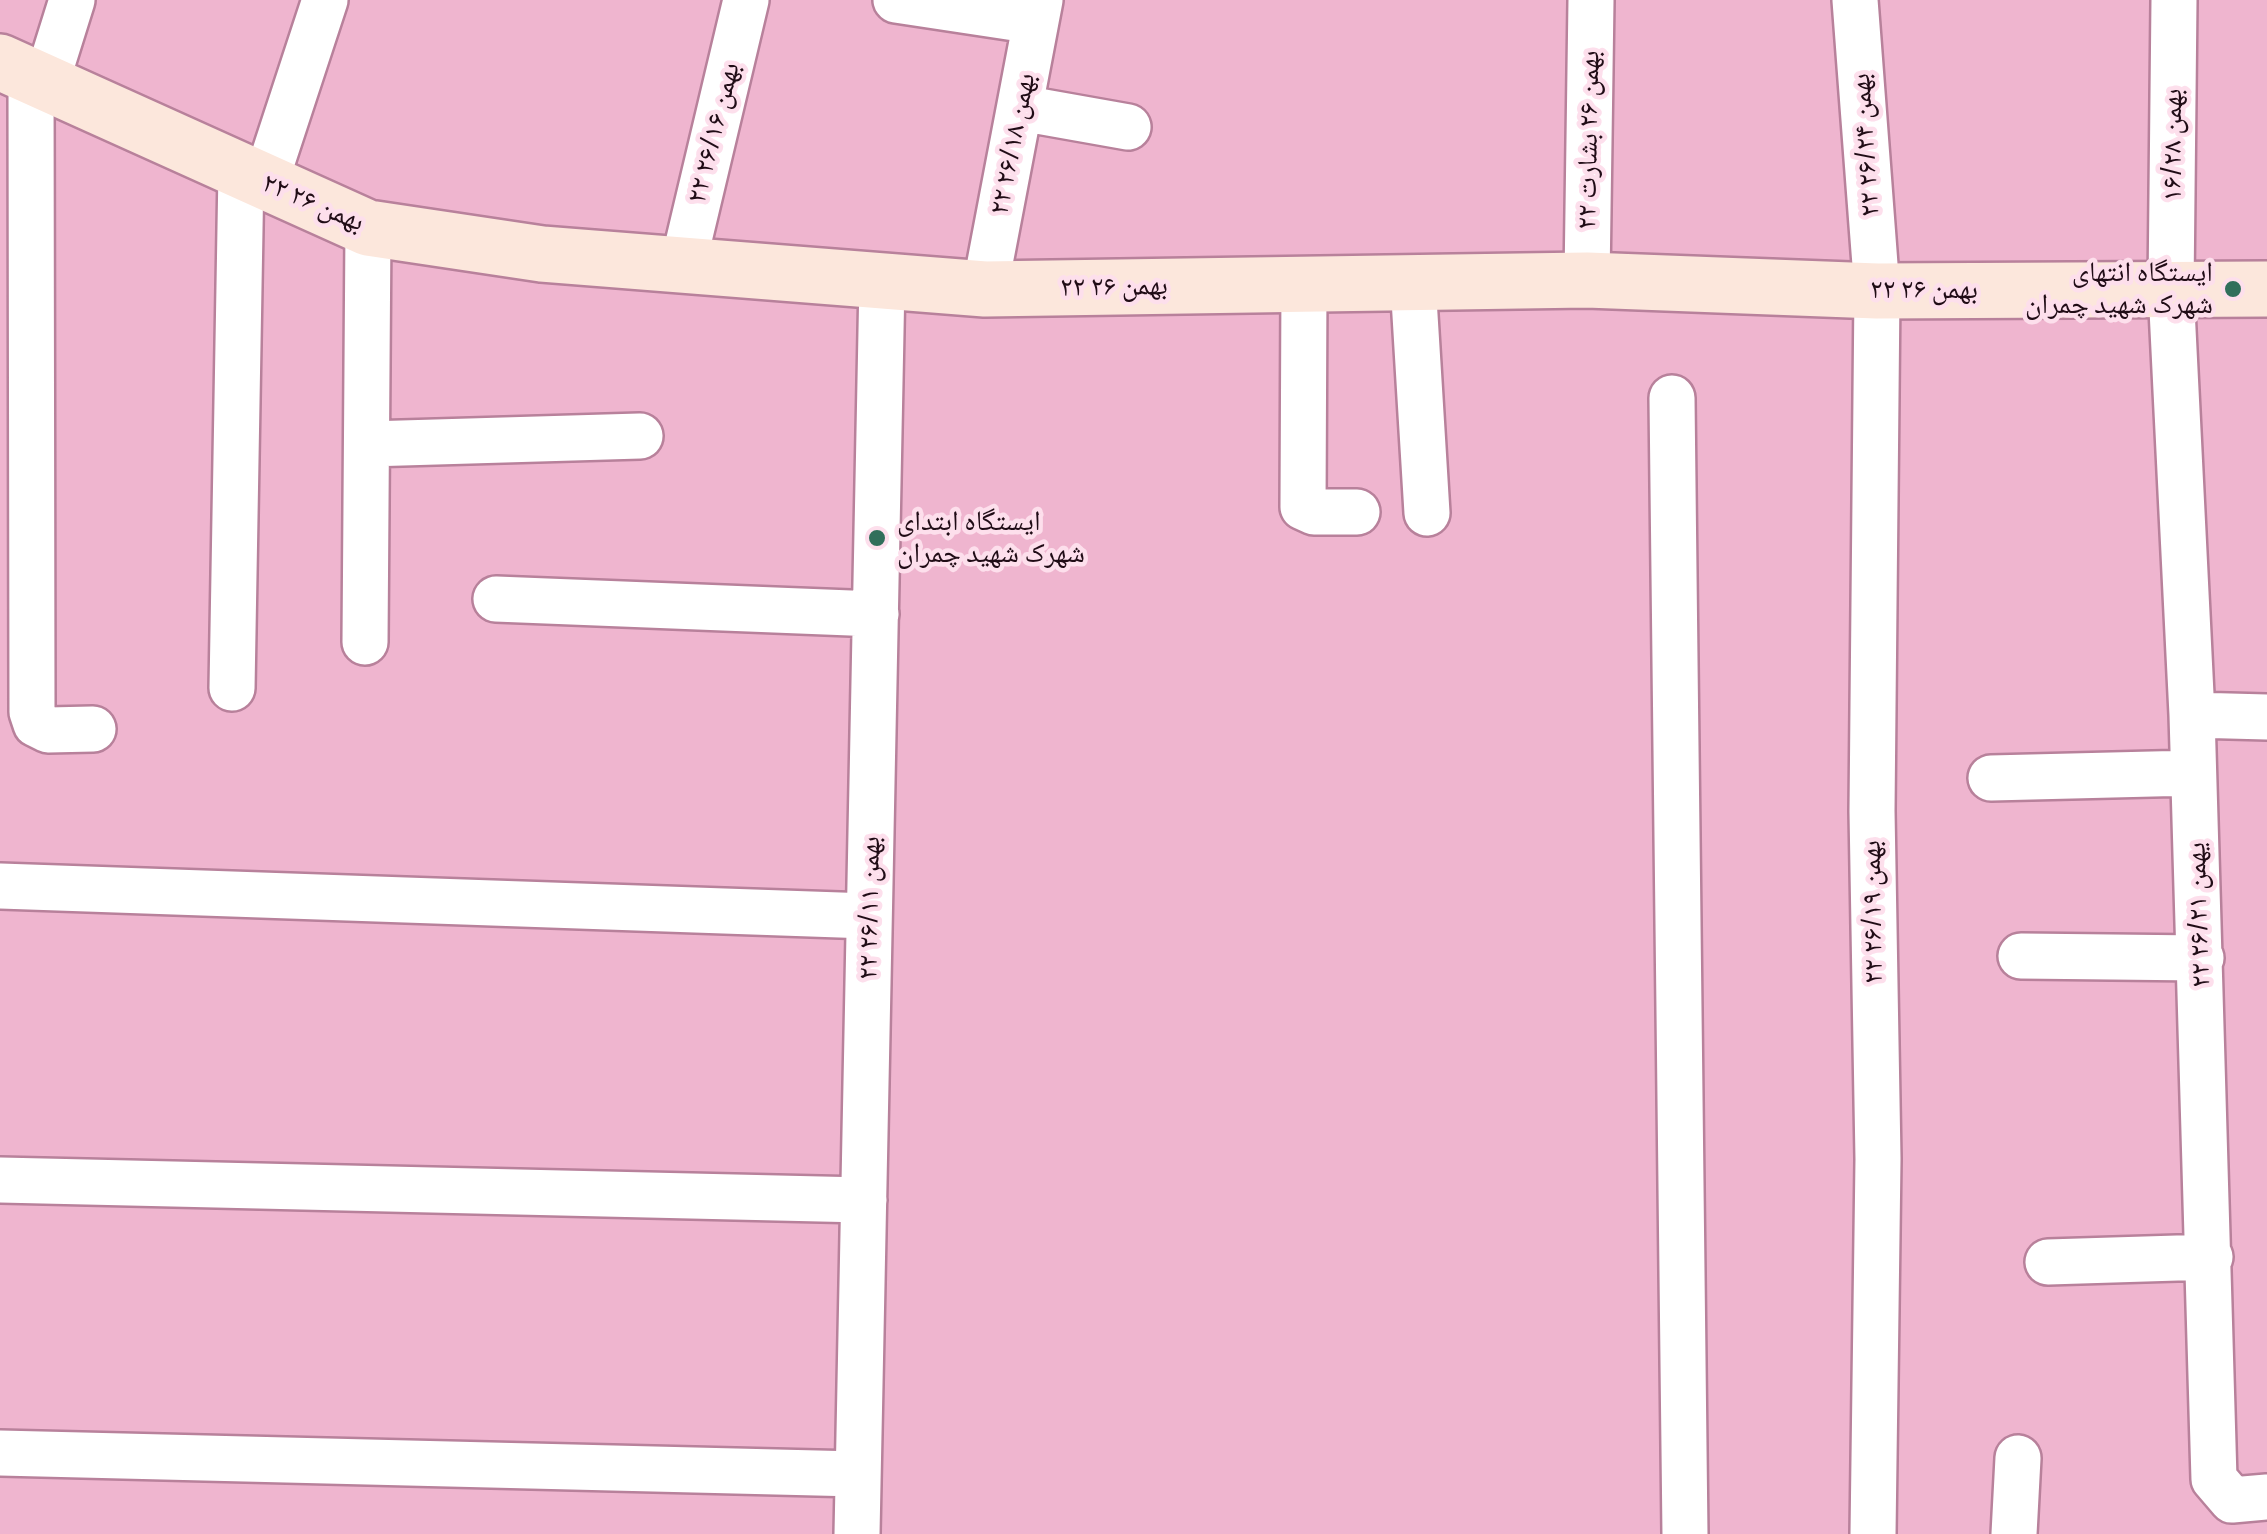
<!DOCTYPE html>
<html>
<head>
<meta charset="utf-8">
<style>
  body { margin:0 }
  canvas { display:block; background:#efb5cf }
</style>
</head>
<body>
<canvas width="2267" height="1534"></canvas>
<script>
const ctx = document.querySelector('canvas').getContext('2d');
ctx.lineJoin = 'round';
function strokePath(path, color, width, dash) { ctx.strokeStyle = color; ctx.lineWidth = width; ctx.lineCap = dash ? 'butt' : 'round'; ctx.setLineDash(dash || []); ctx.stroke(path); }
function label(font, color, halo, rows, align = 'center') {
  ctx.font = font + ' Manrope,"Noto Naskh Arabic",sans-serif'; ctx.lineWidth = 9; ctx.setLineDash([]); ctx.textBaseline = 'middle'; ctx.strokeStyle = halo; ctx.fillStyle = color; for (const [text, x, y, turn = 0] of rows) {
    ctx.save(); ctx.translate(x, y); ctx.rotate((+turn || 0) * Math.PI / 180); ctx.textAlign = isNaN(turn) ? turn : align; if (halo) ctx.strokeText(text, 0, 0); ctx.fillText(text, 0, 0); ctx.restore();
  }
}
const street = new Path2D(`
  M896,0l139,21
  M1855,0l22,291 -5,520 6,348 -5,375
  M2174,0l-3,289 21,426 22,764 18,21 35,-3
  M31,74l1,638 4,12 12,6 45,-1
  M47,80l25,-80
  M1021,108l107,19
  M265,183l60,-183
  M683,265l63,-265
  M1587,280l4,-280
  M1413,282l14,231
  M1304,284l-1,223 11,5h43
  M985,289l55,-289
  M1672,398l13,1136
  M368,444l272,-8
  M496,599l380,15
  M365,642l3,-414
  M232,688l9,-517
  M2192,715l75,2
  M1991,778l202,-5
  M0,886l869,30
  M2021,956l180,2
  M0,1180l864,20
  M2048,1262l162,-5
  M0,1453l858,21
  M857,1534l25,-1253
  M2014,1534l4,-76`);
const secondary = new Path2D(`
  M0,62l368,166 174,26 443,35 602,-9 290,11 390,-2`);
const markers = [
  [2233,289,10,"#316f5b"],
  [877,538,10,"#316f5b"]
];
const streetNames = [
  ["۲۲ بهمن ۲۶/۱۶",714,133,-76],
  ["بهمن ۲۶ بشارت ۲۲",1589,140,-89],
  ["۲۲ بهمن ۲۶/۱۸",1013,144,-79],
  ["۲۲ بهمن ۲۶/۲۴",1866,145,-94],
  ["بهمن ۱۶/۲۸",2173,145,-90],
  ["۲۲ بهمن ۲۶",313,203,23],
  ["۲۲ بهمن ۲۶",1114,287,-1],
  ["۲۲ بهمن ۲۶",1924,290],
  ["۲۲ بهمن ۲۶/۱۱",870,908,-89],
  ["۲۲ بهمن ۲۶/۱۹",1873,912,-91],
  ["۲۲ یهمن ۲۶/۲۱",2199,915,-92]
];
const poiNames = [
  ["ایستگاه انتهای",2213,273],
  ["شهرک شهید چمران",2213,305],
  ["ایستگاه ابتدای",897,522,"left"],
  ["شهرک شهید چمران",897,554,"left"]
];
strokePath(street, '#b8819b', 50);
strokePath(secondary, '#b8819b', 60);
strokePath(street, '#fff', 45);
strokePath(secondary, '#fce7dc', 55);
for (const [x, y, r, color] of markers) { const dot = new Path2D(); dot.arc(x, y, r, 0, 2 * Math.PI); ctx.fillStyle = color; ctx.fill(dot); strokePath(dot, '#fddfec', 4); }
label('28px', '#200c16', '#fddfec', streetNames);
label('28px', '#200c16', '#fddfec', poiNames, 'right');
</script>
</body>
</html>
